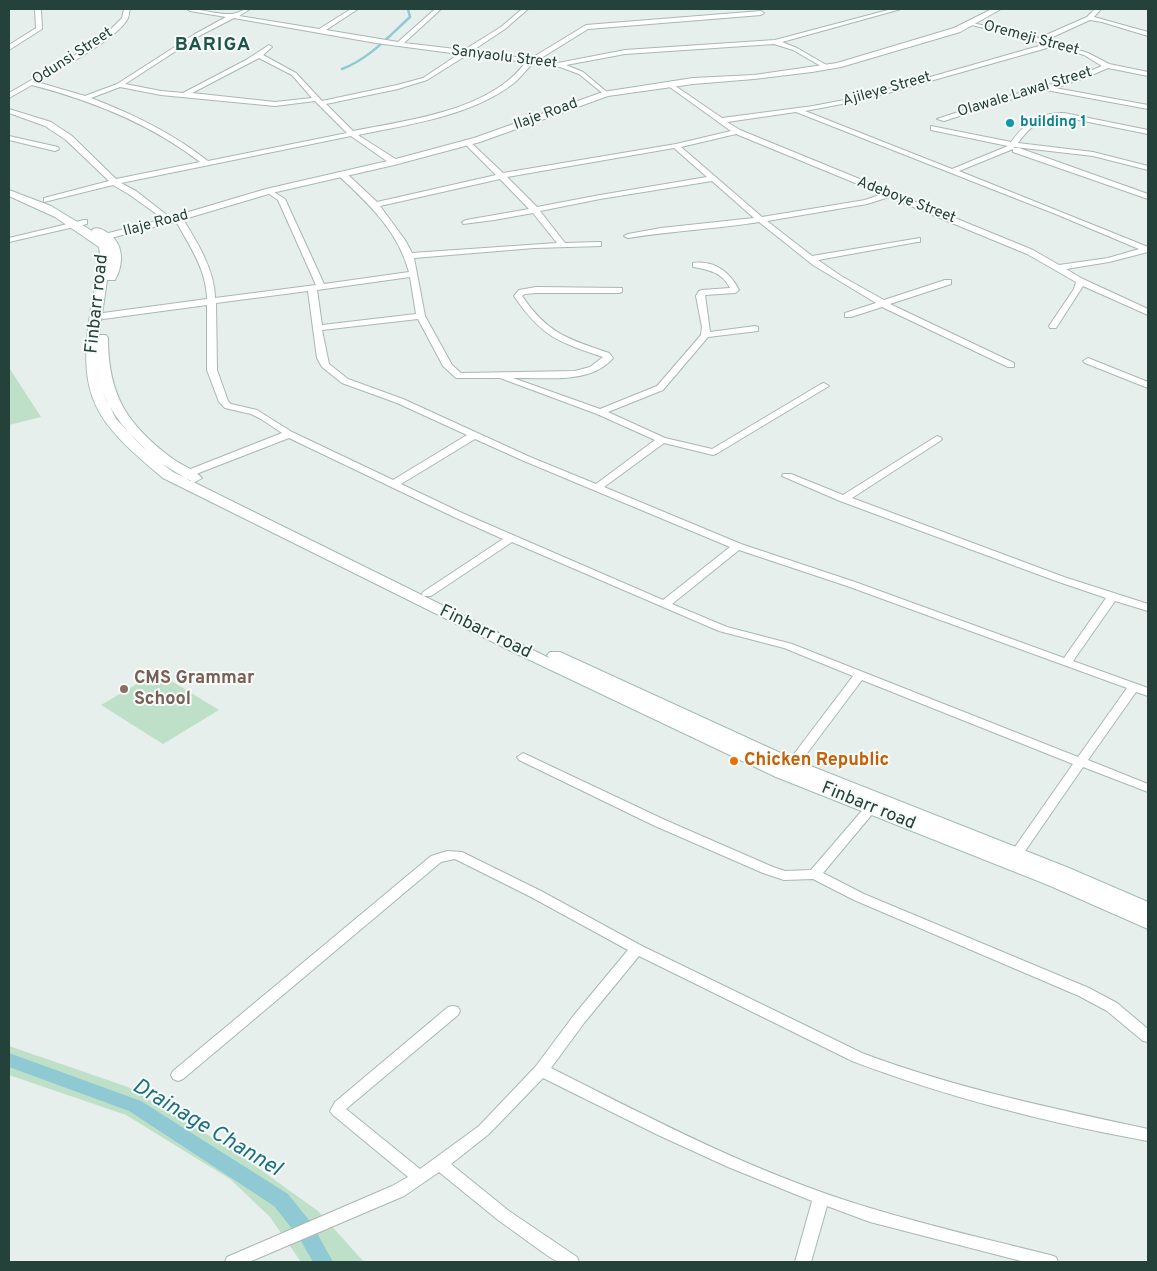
<!DOCTYPE html>
<html>
<head>
<meta charset="utf-8">
<style>
  body { margin:0 }
  #map { position:relative; width:1157px; height:1271px; overflow:hidden; background:#e6efeb; font-family:Overpass,sans-serif }
  canvas { display:block }
  .frame { position:absolute; inset:0; border:10px solid #24423a; pointer-events:none }
</style>
</head>
<body>
<div id="map">
<canvas width="1157" height="1271"></canvas>
<div class="frame"></div>
</div>
<script>
const ctx = document.querySelector('canvas').getContext('2d');
ctx.lineJoin = 'round';
function fillPath(path, color) { ctx.fillStyle = color; ctx.fill(path, 'evenodd'); }
function strokePath(path, color, width, dash) { ctx.strokeStyle = color; ctx.lineWidth = width; ctx.lineCap = dash ? 'butt' : 'round'; ctx.setLineDash(dash || []); ctx.stroke(path); }
function label(font, color, halo, rows, align = 'center') {
  ctx.font = font + ' Overpass,sans-serif'; ctx.lineWidth = 4; ctx.setLineDash([]); ctx.textBaseline = 'middle'; ctx.strokeStyle = halo; ctx.fillStyle = color; for (const [text, x, y, turn = 0] of rows) {
    ctx.save(); ctx.translate(x, y); ctx.rotate((+turn || 0) * Math.PI / 180); ctx.textAlign = isNaN(turn) ? turn : align; if (halo) ctx.strokeText(text, 0, 0); ctx.fillText(text, 0, 0); ctx.restore();
  }
}
const green = new Path2D(`
  M9,369h1l31,48 -32,8z
  M157,672l62,38 -56,34 -62,-39z
  M9,1046l119,41 105,63 85,61 46,51h-63l-31,-45 -40,-38 -104,-64 -117,-40z`);
const stream = new Path2D(`
  M342,69c27,-10 47,-33 68,-52l-2,-8`);
const canal = new Path2D(`
  M9,1053l132,48 147,93 24,30 21,38h-20l-15,-26 -24,-30 -145,-95 -120,-44z`);
const minor = new Path2D(`
  M35,9h6l1,20 -33,21v-5l27,-17z
  M124,9h6c-1,3 -1,8 -3,11 -13,21 -68,49 -90,62l48,14 32,-12 78,-50 31,-17 -36,-6 -3,-2c14,0 32,6 44,5 7,0 11,-5 19,-5l-11,7 80,13 32,-20h7l-32,21 72,12 37,-33h6l-37,34 60,7 37,-23 21,-18h6l-23,20 -33,22 58,8 56,-34 175,-14 3,2 -3,2 -173,14 -50,31 20,3 67,-13 150,-10 117,-31h9l-119,33 15,6 31,18 1,1 -3,2 -33,-19 -19,-6 -149,10 -59,11 17,7 25,21v2l-2,1 -27,-22 -19,-7 -27,-4c-7,7 -12,14 -19,20 -42,33 -104,41 -156,52l39,25v4h-6l-40,-28 -230,47 15,8 36,28v4h-3l-39,-28 -17,-10 -69,17v-4l65,-17 -43,-41 -21,-14 -36,-13v-4l42,13 21,14 44,43 84,-17c-49,-38 -107,-61 -168,-77l-23,13v-5l66,-38 32,-22 15,-15zM234,18l142,25 83,11 -36,24 -26,7 -75,16 -26,-28 -33,-18 9,-8 -3,-2 -23,15 -63,33 -22,-2 -36,-7 74,-48zM467,55l59,7c-5,6 -10,12 -16,17 -40,34 -106,42 -157,52l-27,-27 72,-15 29,-9zM259,58l33,17 20,23 -37,4 -83,-9zM120,87l41,8 114,11 40,-5 32,32 -139,28c-36,-28 -75,-47 -117,-63z
  M1095,9h6l-7,8 54,15v4l-46,-14 -12,-2 -44,20 42,13 21,11 39,8v4l-40,-8 -21,9 -32,11 93,17v4l-102,-19 -47,13 -55,18 -7,-2 57,-19 77,-21 31,-13 -18,-11 -30,-9 -191,54 -58,11 147,58 56,-23 -77,-16v-4l80,16c15,-20 27,-29 53,-29l84,17v4l-84,-17c-22,0 -33,8 -46,26l75,9 55,14v4l-55,-14 -78,-9 -2,1h6l129,46v5l-135,-47v-3l-54,22 189,76v5l-39,10 -43,7 17,10 65,30v6l-65,-29 -27,42h-6l-1,-2 25,-37 2,-7 -49,-28 -138,-57 -22,7 -100,17 45,35 108,-18v4h-3l-99,18 23,16 43,24 61,-20h6v4l-61,20 124,59v4h-6l-126,-60 -31,10h-6v-4l31,-10 -63,-38 -54,-43c-44,7 -88,9 -131,16l-4,-2 4,-2 33,-6 93,-10 -42,-37 -112,18 -60,12 25,32 33,-1h3v4l-67,2 -120,10 11,58 27,49 9,8 114,-2 15,-4 13,-10c-45,-15 -62,-21 -89,-61l5,-6 17,-3 86,1v4l-3,1h-83l-11,1 -3,2c26,38 46,43 87,57l4,5c-23,27 -68,19 -100,20l87,31 57,-23 44,-51 1,-8 -6,-31 3,-5 3,-1 28,-2c-8,-16 -21,-18 -37,-21v-4c21,-3 37,9 46,27l-4,3 -30,2 5,37 45,-6 3,1v4l-50,6 -45,53 -55,22 57,26 47,11 109,-65 3,-1 5,3 -113,68 -3,1 -49,-12 -60,44 137,57 114,38 209,76 42,-60 -50,-17 -216,-80 -58,-25 1,-2h8l52,21 94,-59 3,1 2,2 -2,2 -88,57 212,79 84,27v7l-33,-10 -42,60 75,27v8l-12,-4 -48,68 60,24v8l-65,-25 -62,90h-10l-1,-3 63,-90 -211,-84 -66,88h-8l-2,-3 2,-3 65,-86 -69,-28 -65,-17 -207,-89 -81,54h-8l-1,-2 1,-2 80,-53 -49,-22 -165,-79 -98,38h-8l-1,-2 1,-2 99,-39 -21,-14 -10,-5 -26,-6 -6,-6 -12,-32v-65l-104,14 -4,-3 4,-3 104,-14c0,-29 -19,-56 -33,-81l1,-2h6c15,24 34,54 34,82l101,-13 -38,-85 -13,-9 4,-2 16,10 39,85 85,-12c-11,-41 -40,-68 -70,-96v-4h6l32,30 119,-27 -31,-31v-4h3l35,33 173,-29 55,-13 -64,-46v-2h4l51,35 91,-12 47,-9 186,-53 -78,-20v-2l71,16 48,-21zM796,112l262,103 81,34 -31,9 -49,7 -26,-15 -293,-120 -13,-8zM736,134l146,60 -17,6 -103,17 -81,-70zM674,148l33,29 -107,18 -63,12 -30,-30zM500,179l29,30 -63,11 -4,2 1,2 31,-4 39,-7 24,30 -145,10 -7,-13 -25,-34zM410,277l6,37 -94,11 -5,-35zM308,291l9,67 5,9 20,16 55,20 70,32 -74,45 -101,-48 -35,-22 -26,-6 -3,-3 -11,-31 -1,-67zM418,319l25,47 13,12h44l97,36 58,26 -59,44 -66,-27 -127,-58 -55,-20 -19,-15 -7,-34zM475,439l49,22 206,86 -67,53 -201,-87 -61,-29zM739,550l108,36 280,102 -49,69 -286,-113 -65,-17 -55,-23z
  M9,136l49,11 1,2 -4,2 -46,-11z
  M84,220h3v4l-78,18v-4z
  M1088,358l60,24v6l-63,-25 -2,-2z
  M523,753l142,67 108,47 12,4 26,-1 55,-64h8l2,3 -2,3 -51,61 41,21 225,94 28,15 31,26v13l-5,-1 -36,-30 -28,-15 -225,-96 -41,-21 -29,1 -21,-7 -108,-47 -136,-66 -2,-3z
  M447,851l15,1 79,39 101,55 220,107c93,35 189,55 286,76v12c-100,-18 -201,-44 -296,-80l-213,-105 -55,67 -33,45c103,52 208,107 319,140 59,18 120,32 180,47l6,2 2,5h-33l-155,-40 -43,-16 -16,56h-16l17,-61 -84,-34 -70,-32 -115,-57 -54,56 -38,30 58,47 68,46 2,5h-21l-10,-6 -50,-36 -59,-48 -35,24 -155,66h-24l2,-5 165,-71 16,-9 -75,-62 -3,-4 5,-9 113,-95 5,-1 5,1 2,4 -2,4 -112,94 74,60 59,-43 57,-60 38,-51 54,-65 -97,-53 -76,-38 -14,3 -258,217 -5,2 -5,-2 -2,-4 2,-4 258,-215z`);
const tertiary = new Path2D(`
  M992,9h9l-41,23 -119,35 -29,5 -58,7 -61,5 -85,12 -128,46 -86,23 -122,28 -91,27 -82,21h-6l-2,-2 2,-2 82,-21 91,-27 126,-29 82,-22 129,-46 90,-14 61,-3 83,-12 117,-35z`);
const secondary = new Path2D(`
  M9,190l42,16 41,25 1,-2c6,-2 10,1 15,4 16,11 16,31 7,47h-8l-8,55h7l2,3c0,57 19,87 65,121 8,6 22,11 29,19l-7,4 -5,-1 -29,-18 12,9 376,186 -2,-3 3,-3h10l238,109 271,107 79,34v13h-2l2,1v13l-100,-44 -272,-108 -263,-125 -350,-174c-67,-56 -87,-79 -72,-170 3,-19 12,-42 8,-61l-44,-30 -46,-21zM102,391c10,24 27,43 45,60l-31,-32z`);
const markers = [
  [1010,123,5,"#0f9aa8"],
  [124,689,5,"#8d6e63"],
  [734,761,5,"#e8710a"]
];
const farStreetnames = [
  ["Oremeji Street",1031,39,15],
  ["Odunsi Street",73,57,-33],
  ["Sanyaolu Street",504,58,7],
  ["Ajileye Street",887,90,-16],
  ["Olawale Lawal Street",1025,93,-17],
  ["Ilaje Road",546,115,-20],
  ["Adeboye Street",906,201,21],
  ["Ilaje Road",156,224,-15]
];
const farCulturenames = [
  ["building 1",1020,123]
];
const streetNames = [
  ["Finbarr road",98,304,-84],
  ["Finbarr road",485,633,26],
  ["Finbarr road",868,807,22]
];
const educationNames = [
  ["CMS Grammar",134,679],
  ["School",134,700]
];
const foodNames = [
  ["Chicken Republic",744,761]
];
const farDistrictnames = [
  ["BARIGA",213,46]
];
const nearWaternames = [
  ["Drainage Channel",206,1129,31]
];
fillPath(green, '#bfe0c8');
strokePath(stream, '#8ec9d4', 2.5);
fillPath(canal, '#8ec9d4');
strokePath(minor, '#a8b8b2', 2);
strokePath(tertiary, '#a8b8b2', 2);
strokePath(secondary, '#a4bbb3', 2);
fillPath(minor, '#fff');
fillPath(tertiary, '#fff');
fillPath(secondary, '#fff');
for (const [x, y, r, color] of markers) { const dot = new Path2D(); dot.arc(x, y, r, 0, 2 * Math.PI); ctx.fillStyle = color; ctx.fill(dot); strokePath(dot, '#f7fbf9', 2); }
label('15px', '#24423a', '#f7fbf9', farStreetnames);
label('bold 15px', '#0d838f', '#f7fbf9', farCulturenames, 'left');
label('18px', '#24423a', '#f7fbf9', streetNames);
label('bold 18px', '#785e54', '#f7fbf9', educationNames, 'left');
label('bold 18px', '#c56008', '#f7fbf9', foodNames, 'left');
ctx.letterSpacing = '1px';
label('bold 19px', '#1f5548', '#f7fbf9', farDistrictnames);
ctx.letterSpacing = '0px';
label('italic 22px', '#1c6f80', '#f7fbf9', nearWaternames);
</script>
</body>
</html>
